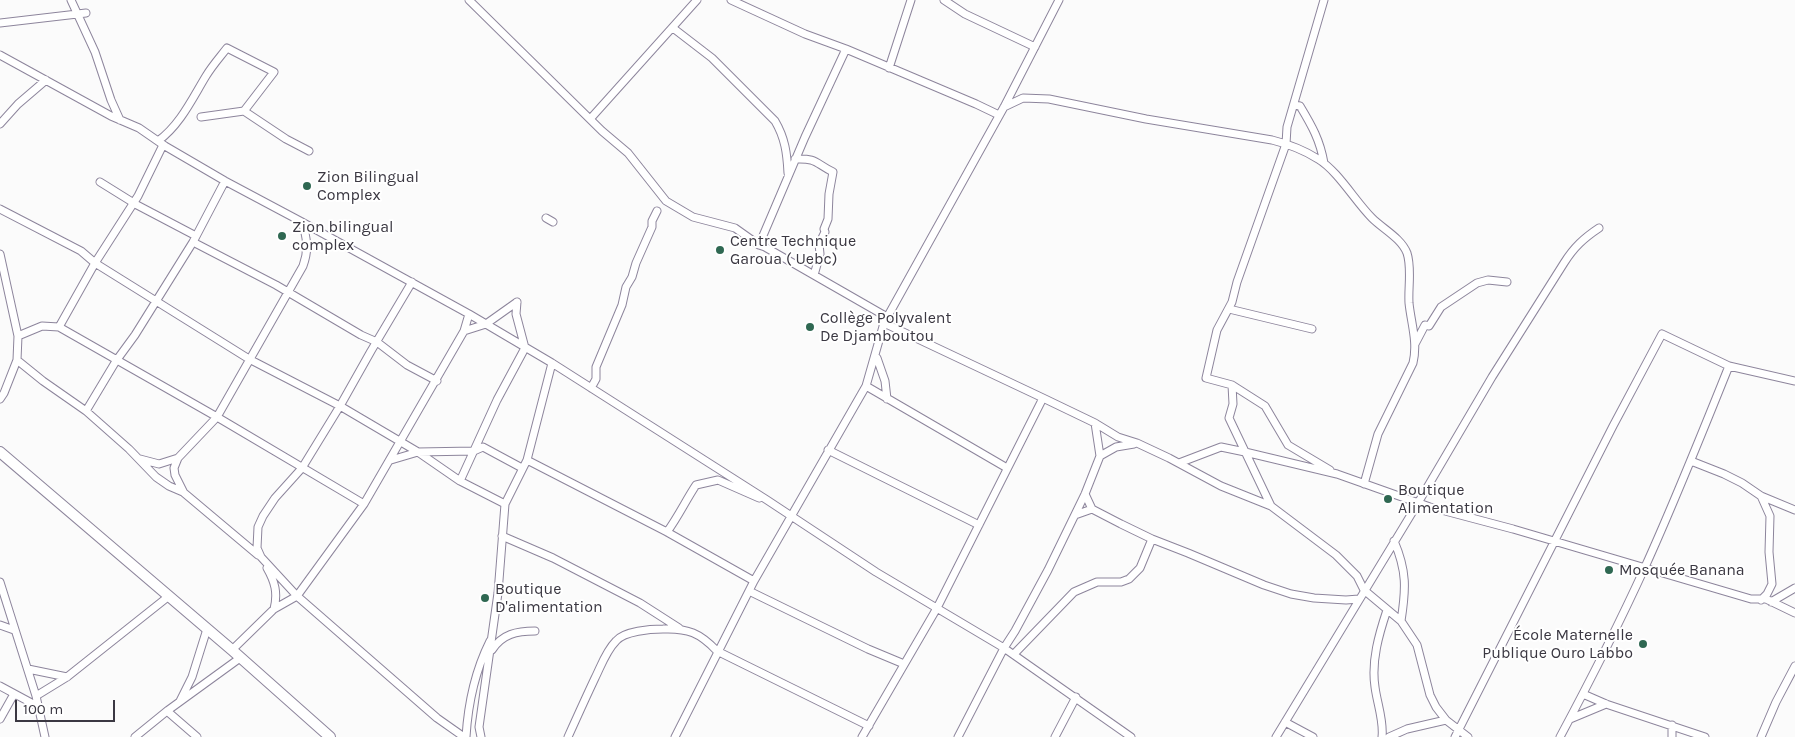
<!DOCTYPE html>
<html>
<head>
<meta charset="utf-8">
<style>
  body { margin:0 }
  #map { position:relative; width:1795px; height:737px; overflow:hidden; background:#fbfbfb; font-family:Karla,sans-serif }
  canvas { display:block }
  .scale { position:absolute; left:15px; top:700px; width:100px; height:22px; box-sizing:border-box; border:2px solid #3b3842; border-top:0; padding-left:6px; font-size:15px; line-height:18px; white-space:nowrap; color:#3b3842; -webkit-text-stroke:4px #fff; paint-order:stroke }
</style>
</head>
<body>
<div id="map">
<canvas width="1795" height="737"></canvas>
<div class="scale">100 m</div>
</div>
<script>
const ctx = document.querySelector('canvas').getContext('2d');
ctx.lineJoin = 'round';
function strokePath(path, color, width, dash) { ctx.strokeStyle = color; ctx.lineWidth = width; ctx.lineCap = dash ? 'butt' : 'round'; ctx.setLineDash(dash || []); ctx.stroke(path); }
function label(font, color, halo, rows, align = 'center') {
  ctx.font = font + ' Karla,sans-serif'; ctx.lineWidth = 4; ctx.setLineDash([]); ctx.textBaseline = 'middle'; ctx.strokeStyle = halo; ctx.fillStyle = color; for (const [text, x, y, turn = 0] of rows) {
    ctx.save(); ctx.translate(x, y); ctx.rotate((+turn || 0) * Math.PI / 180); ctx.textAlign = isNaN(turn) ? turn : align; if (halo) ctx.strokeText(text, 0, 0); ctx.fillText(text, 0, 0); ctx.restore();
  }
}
const minor = new Path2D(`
  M71,0l24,52 16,48 9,20
  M469,0l133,131 26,22 38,48 27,16 42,11 24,17 6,2 122,70
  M731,0l74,34 41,15 130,55 23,11
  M944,0l21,14 70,33
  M1324,0l-37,127 -1,17 -49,138 -5,20 -15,28 -11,48 26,7 33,21 23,39 42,25
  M0,23l86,-10
  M673,28l39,30 63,63c10,17 12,32 13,52
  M0,55l111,61 28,12 26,18 60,35 77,41 167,92 83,49 215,137 109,72 128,76 127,89
  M889,68l22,-68
  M1294,105l6,1c12,20 20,34 24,57
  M1004,107l19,-9 26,1 97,20 126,21c16,4 32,10 46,19 20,12 37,42 54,59 11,11 29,20 35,35 5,15 1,34 2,50 2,20 9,39 4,60l-35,71 -14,50
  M244,111l42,28 23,12
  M591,118l106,-118
  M0,124l18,-20 28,-24
  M158,141c22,-16 34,-42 48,-65 6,-10 14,-19 21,-28l47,24 -30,39 -43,6
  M795,159c22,-1 20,4 38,13l-4,22 -1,25 -4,10 1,3 -6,12 1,10 -6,21
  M100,182l37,23 59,31
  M0,209l81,42 14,12 154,96 91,47 78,46 42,29 45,23
  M546,218l7,4
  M193,242l83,43 85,50 16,7 30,23 30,16
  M759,245l46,-108 41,-88
  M0,254l18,82
  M412,282l-41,69 -31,55 -38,62 -27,30 -12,18 -5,11 -1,21 4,9 36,39 140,122 27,19
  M1229,309l83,20
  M883,326l1,-3 159,75 52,25 23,14 19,6 32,15 52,28 50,20 65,49 21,21 7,14 37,31
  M59,327l36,-64 43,-67 25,-51
  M464,331l22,-7 31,-22
  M1415,344l10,-19 4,1 12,-19 36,-24 11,-3 19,2
  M877,358l8,23 2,18
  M17,360l1,-24 24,-10 17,1 158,90 147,87
  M1232,385l1,19 -4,14 42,88
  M866,386l141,82
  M591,388l5,-9v-12l26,-62 4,-18 6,-10 4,-14 16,-36v-6l5,-10
  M0,399l4,-6 13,-33 26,21 43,30 43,38 27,28 13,9 14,6 75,63
  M86,411l30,-50 19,-26 58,-93 32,-61
  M828,450l151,75
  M1100,456l16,-9 18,-3
  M140,459l19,5 19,-6
  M391,460l27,-8 56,-1 9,-4 39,21
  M527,460l140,72 87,49
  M1691,461l33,13 18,9 19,13 34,14
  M1179,463l42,-16 24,5 92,22 93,33 83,22 238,70h15l29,14
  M460,481l37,-81 28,-52 -9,-34 1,-12
  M183,491l-8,-16 -1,-7 4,-10 39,-41 86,-151c6,-16 4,-28 -1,-44
  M1085,494l7,15 29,15 31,15 36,14 76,32 27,9 23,4 32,2 13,-1
  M1075,515l17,-6
  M667,532c11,-15 19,-32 29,-47l22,-5 41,18
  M502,536l51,22 87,45 39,25
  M1394,541c13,30 12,48 7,80l16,24 13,50 6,12 10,13 22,17
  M267,568c8,14 11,25 7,41
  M0,582l36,114 9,41
  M749,591l119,58 36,15
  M1761,600l6,-6 5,-10 -3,-32 1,-36 -9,-20
  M1771,602l24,-14
  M0,625l14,5
  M232,650l42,-41 23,-13 67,-92 100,-173 5,-17
  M492,650c10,-16 25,-19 43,-19
  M1014,654l60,-62 23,-10h24l8,-3 11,-11 12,-29
  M28,669l39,8
  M0,686l39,21
  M1583,694l23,10 99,33
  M36,696l31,-19 102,-81
  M180,701l12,-24 15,-48
  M167,711l30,26
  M0,719l14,-25
  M1570,719l36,-15
  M1285,722l28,15
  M135,737l32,-26 73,-53
  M466,737c2,-33 9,-66 24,-96
  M481,737l-2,-10 19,-134 7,-89 22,-44 25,-97
  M568,737c9,-20 18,-40 27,-59 6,-12 11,-27 21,-37 8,-10 35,-12 47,-12 25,-1 37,4 54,22l152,75
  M675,737l79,-156 112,-195 18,-63 120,-216 55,-107
  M862,737l75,-129 106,-210
  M958,737l46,-89 11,-17 33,-61 37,-76 15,-38 -5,-33
  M1055,737l21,-40
  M1276,737l142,-234 74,-126 72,-114c10,-16 20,-25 35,-35
  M1382,737c2,-16 -5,-34 -7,-50 -4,-26 4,-53 12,-77
  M1389,737l18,-8 39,-9
  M1455,737l158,-311 49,-92 67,32 66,15
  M1560,737c30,-56 59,-113 85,-170 30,-66 57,-134 84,-201
  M1672,737v-12
  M1761,737l15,-35 19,-36`);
const secondary = new Path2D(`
  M0,452l232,198 98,87`);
const markers = [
  [307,186,5,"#2f6852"],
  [282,236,5,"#2f6852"],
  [720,250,5,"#2f6852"],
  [810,327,5,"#2f6852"],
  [1388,499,5,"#2f6852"],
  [1609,570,5,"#2f6852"],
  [485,598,5,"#2f6852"],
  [1643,644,5,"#2f6852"]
];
const poiNames = [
  ["Zion Bilingual",317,177],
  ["Complex",317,195],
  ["Zion bilingual",292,227],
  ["complex",292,245],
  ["Centre Technique",730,241],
  ["Garoua ( Uebc)",730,259],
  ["Collège Polyvalent",820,318],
  ["De Djamboutou",820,336],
  ["Boutique",1398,490],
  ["Alimentation",1398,508],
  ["Mosquée Banana",1619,570],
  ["Boutique",495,589],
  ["D'alimentation",495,607],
  ["École Maternelle",1633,635,"right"],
  ["Publique Ouro Labbo",1633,653,"right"]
];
strokePath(minor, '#8d859c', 9);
strokePath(secondary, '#8d859c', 12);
strokePath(minor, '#fff', 7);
strokePath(secondary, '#fff', 10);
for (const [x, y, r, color] of markers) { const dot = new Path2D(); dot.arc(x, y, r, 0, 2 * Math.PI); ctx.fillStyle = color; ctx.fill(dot); strokePath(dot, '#fff', 2); }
label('16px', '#3b3842', '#fff', poiNames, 'left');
</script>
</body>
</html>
